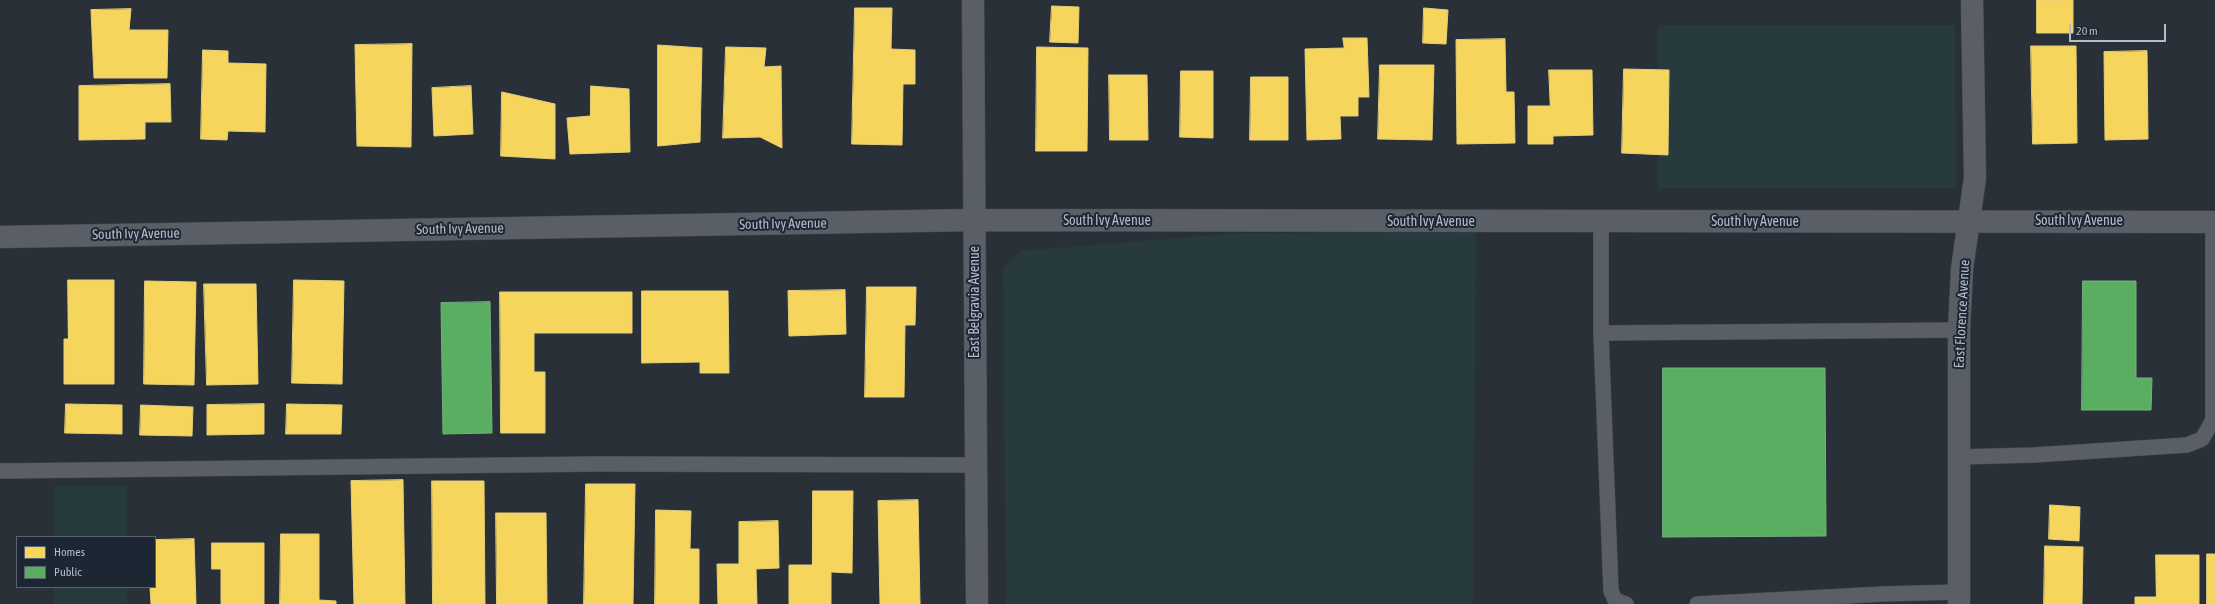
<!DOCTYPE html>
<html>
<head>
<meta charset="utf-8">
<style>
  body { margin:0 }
  #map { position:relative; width:2215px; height:604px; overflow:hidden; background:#2a3038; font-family:"Asap Condensed",sans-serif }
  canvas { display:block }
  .legend { position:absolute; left:16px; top:536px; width:140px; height:52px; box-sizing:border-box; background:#1d2633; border:1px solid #59626f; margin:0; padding:5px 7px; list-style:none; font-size:12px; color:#b4bcc9 }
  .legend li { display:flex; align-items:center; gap:8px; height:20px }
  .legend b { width:20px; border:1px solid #59626f }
  .scale { position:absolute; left:2069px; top:24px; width:97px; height:18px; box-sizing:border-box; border:2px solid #b4bcc9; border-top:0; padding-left:5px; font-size:12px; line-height:14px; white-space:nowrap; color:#b4bcc9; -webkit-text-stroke:3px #1d2633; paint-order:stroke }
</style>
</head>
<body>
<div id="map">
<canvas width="2215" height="604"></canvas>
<ul class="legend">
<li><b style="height:11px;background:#f6d55c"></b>Homes</li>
<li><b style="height:11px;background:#5aae61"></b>Public</li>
</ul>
<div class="scale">20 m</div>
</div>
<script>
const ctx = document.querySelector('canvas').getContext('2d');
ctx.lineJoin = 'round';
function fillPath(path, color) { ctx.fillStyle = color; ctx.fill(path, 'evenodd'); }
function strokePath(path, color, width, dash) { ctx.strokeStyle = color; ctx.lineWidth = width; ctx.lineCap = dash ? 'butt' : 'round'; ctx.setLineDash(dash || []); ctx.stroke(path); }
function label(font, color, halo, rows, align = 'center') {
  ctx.font = font + ' "Asap Condensed",sans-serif'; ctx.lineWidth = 4; ctx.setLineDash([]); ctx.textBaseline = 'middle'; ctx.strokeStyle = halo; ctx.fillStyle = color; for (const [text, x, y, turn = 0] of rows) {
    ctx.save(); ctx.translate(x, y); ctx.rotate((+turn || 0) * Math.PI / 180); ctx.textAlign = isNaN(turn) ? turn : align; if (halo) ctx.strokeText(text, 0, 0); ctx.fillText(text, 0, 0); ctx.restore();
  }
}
const green = new Path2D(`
  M1658,25h297l1,163h-298z
  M1476,232l-3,372h-467l-3,-335 18,-18 219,-18z
  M54,486h73v51h-73z
  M54,587h73v17h-73z`);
const homes = new Path2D(`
  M2037,0h36v33h-36z
  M1052,6l27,1 -1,36 -28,-1z
  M855,8h37l-1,41 24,1v34h-12l-1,61 -50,-1z
  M1424,8l24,2 -2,34 -23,-1z
  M131,9l-2,21h39l-1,48h-73l-3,-68z
  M1343,38h24l2,59h-11v19h-18l1,23 -34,1 -2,-91 39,-1z
  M1505,39l1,53h8l1,51 -58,1 -1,-104z
  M412,44l-1,103 -54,-1 -2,-101z
  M658,45l44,3 -2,94 -42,4z
  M2031,46h45l1,97 -44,1z
  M726,47l40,1 -2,19 17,-1 1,82 -22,-11 -37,1z
  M1037,47l51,1 -1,103h-51z
  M203,50l25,1v12l38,1 -1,68 -37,-1 -1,9 -26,-1z
  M2147,51l1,88 -43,1 -1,-88z
  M1380,65h54l-2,75 -54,-1z
  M1624,69l45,1 -1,85 -46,-2z
  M1549,70h43l1,65 -40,1v8h-25v-38h22z
  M1181,71h32v67l-33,-1z
  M1109,75h38l1,65h-38z
  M1251,77h37v63h-38z
  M170,84l1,38h-26v17l-66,1v-54z
  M471,86l2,48 -39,2 -2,-48z
  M591,86l38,3 1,63 -60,2 -3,-36 23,-2z
  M502,92l53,12v55l-54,-3z
  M68,280h46v104h-50v-45h4z
  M294,280l50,1 -2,103 -50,-1z
  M145,281l51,1 -2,103 -50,-1z
  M204,284h52l2,100 -51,1z
  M867,287h49l-1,38h-10l-1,72h-39z
  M845,290l1,44 -57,2 -1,-45z
  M642,291h86l1,82h-29v-11l-58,1z
  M500,292h132v41h-98v39h11v61h-44z
  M66,404l56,1v29l-57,-1z
  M264,404v30l-57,1v-30z
  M287,404l55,1 -1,29h-55z
  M141,405l52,2 -1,29 -52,-1z
  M403,480l2,124h-51l-3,-123z
  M432,481h52l1,123h-52z
  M586,484h49l-2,120h-49z
  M813,491h40l-1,82 -21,-1v32h-42v-39h23z
  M918,500l2,104h-40l-2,-103z
  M2050,505l30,2 -1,34 -30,-2z
  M656,510l35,1 -1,38h9v55h-44z
  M496,513h50l1,91h-50z
  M778,521l1,47 -23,1 1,35h-39l-1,-40h22v-42z
  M281,534h38v66l17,1v3h-56z
  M194,539l2,65h-45l-1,-17h5v-47z
  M212,543h52v61h-43v-35h-9z
  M2045,546l38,1 -1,57h-38z
  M2207,554h8v50h-8z
  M2156,555h43v49h-64v-7h21z`);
const public = new Path2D(`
  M2083,281h53v97h16l-1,32h-69z
  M490,302l2,131 -49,1 -2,-131z
  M1663,368h162l1,168 -163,1z`);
const lane = new Path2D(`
  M1601,223v110l10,258 4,9 11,4
  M1601,333l358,-3
  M1958,457l76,-2 153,-10 15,-6 11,-19v-198
  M0,471l597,-7 379,1
  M1697,604l186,-10 75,-2`);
const street = new Path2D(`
  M973,0l4,604
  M0,237l974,-17 1241,2
  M1959,604v-274l3,-61 13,-91 -3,-178`);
const streetNames = [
  ["South Ivy Avenue",1107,221],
  ["South Ivy Avenue",2079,221],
  ["South Ivy Avenue",1431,222],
  ["South Ivy Avenue",1755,222],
  ["South Ivy Avenue",783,224,-1],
  ["South Ivy Avenue",460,229,-1],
  ["South Ivy Avenue",136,234,-1],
  ["East Belgravia Avenue",975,302,-90],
  ["East Florence Avenue",1962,314,-87]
];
fillPath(green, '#273a3e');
fillPath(homes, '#f6d55c');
strokePath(homes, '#e2ce7d', 1);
fillPath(public, '#5aae61');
strokePath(public, '#75b280', 1);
strokePath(lane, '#484c53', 16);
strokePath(street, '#484c53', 23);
strokePath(lane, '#5a5e66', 15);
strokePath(street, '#5a5e66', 22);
label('14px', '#b4bcc9', '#1d2633', streetNames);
</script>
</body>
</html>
